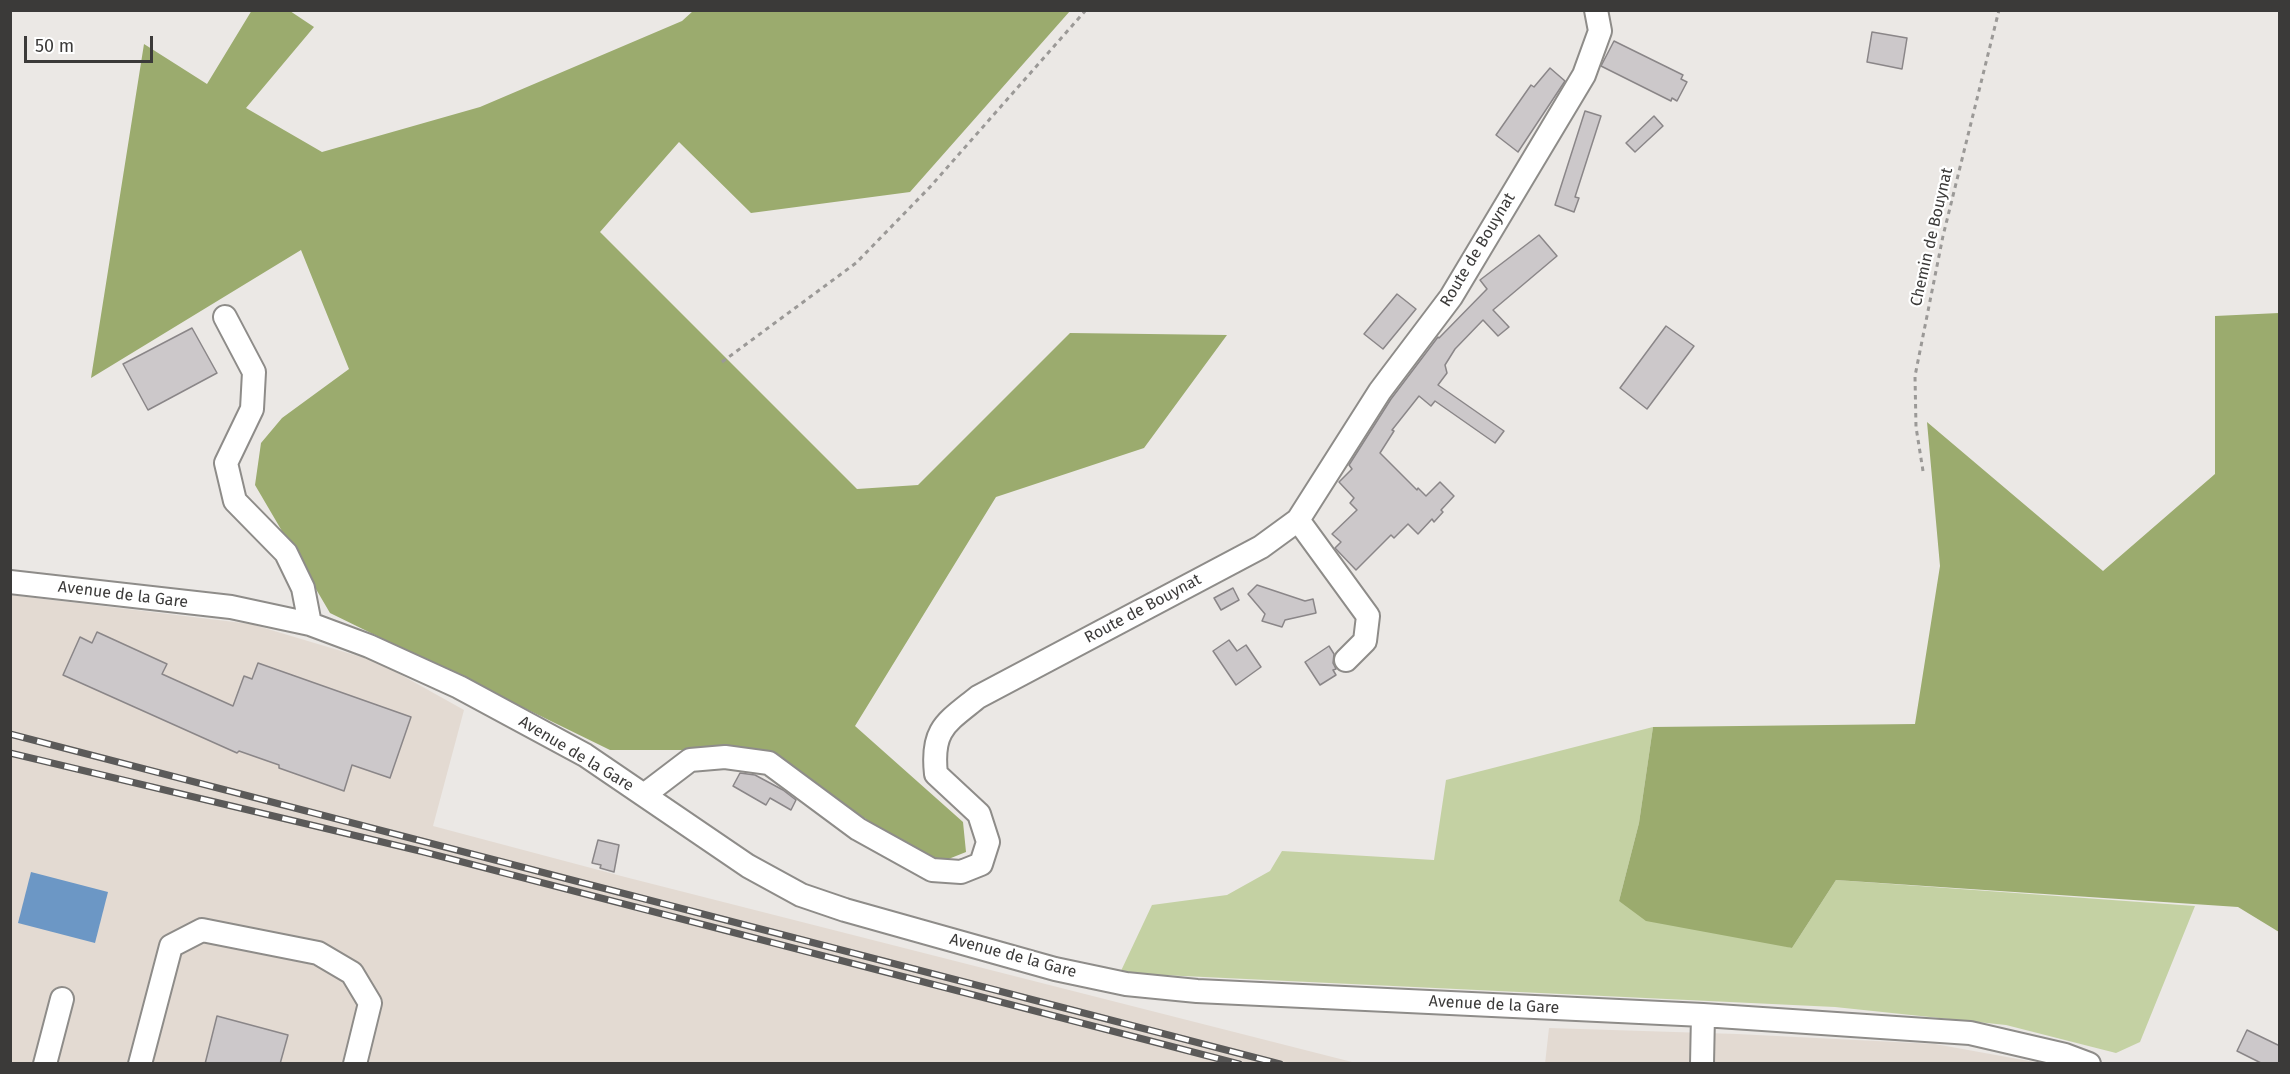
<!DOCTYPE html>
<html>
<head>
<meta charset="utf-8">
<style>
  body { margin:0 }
  #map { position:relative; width:2290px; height:1074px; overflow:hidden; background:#ebe8e5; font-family:"Fira Sans",sans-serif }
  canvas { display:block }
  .frame { position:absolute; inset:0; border:12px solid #3b3a39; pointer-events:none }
  .scale { position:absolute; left:24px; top:36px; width:129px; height:27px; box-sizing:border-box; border:3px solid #3b3a39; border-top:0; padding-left:8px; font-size:18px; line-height:21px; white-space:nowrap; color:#3b3a39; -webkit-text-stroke:4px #fff; paint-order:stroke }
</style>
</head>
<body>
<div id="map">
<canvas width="2290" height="1074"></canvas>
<div class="frame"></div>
<div class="scale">50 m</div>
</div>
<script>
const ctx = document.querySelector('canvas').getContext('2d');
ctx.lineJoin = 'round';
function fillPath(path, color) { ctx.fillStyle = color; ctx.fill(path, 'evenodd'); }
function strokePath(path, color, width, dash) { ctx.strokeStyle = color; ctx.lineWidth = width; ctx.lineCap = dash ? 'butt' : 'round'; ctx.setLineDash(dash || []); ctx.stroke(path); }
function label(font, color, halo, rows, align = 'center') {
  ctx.font = font + ' "Fira Sans",sans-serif'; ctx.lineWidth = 4.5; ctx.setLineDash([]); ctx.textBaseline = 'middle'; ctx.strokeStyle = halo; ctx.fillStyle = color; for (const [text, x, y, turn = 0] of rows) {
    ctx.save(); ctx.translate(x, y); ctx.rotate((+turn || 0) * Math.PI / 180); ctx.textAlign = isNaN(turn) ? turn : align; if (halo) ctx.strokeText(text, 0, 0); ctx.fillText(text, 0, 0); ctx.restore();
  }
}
const built = new Path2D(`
  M11,595l240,29 127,38 86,48 -31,116 192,51 731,186 -1345,1z
  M1549,1028l188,6 198,10 105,19 -495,1z`);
const green = new Path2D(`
  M1653,727l-14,96 -20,78 173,47 44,-68 359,26 -55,136 -24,11 -110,-28 -171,-18 -715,-34 32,-68 75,-10 43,-24 12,-20 152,9 12,-80z`);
const forest = new Path2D(`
  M252,10l38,1 24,16 -68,81 76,44 158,-45 202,-86 11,-10h377l-160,181 -159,21 -72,-71 -79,90 257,257 61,-4 152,-152 157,2 -83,113 -148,49 -141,229 108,96 3,30 -20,8 -29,-6 -152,-104h-155l-280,-137 -75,-128 6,-42 21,-25 67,-49 -48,-119 -210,128 53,-334 63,40z
  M2279,313v619l-41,-25 -402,-27 -44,68 -146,-27 -27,-20 20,-78 14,-96 262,-3 25,-158 -13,-144 176,149 112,-97v-158z`);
const water = new Path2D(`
  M31,872l77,20 -13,51 -77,-20z`);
const building = new Path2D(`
  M1872,32l35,6 -5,31 -35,-7z
  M1614,41l69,34 -2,4 6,3 -10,19 -5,-3 -1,3 -70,-35z
  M1550,68l15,13 -47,71 -22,-17 35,-50 3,2z
  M1585,111l16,5 -26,81 4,1 -5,14 -19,-7z
  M1654,116l9,10 -28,26 -9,-9z
  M1539,235l18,21 -64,54 16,17 -11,9 -15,-16 -28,29 -10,16 2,8 -9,12 66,46 -9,12 -60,-42 -4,5 -12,-10 -27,34 2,1 -14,22 37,37 1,-2 8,8 14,-14 14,14 -13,14 2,2 -9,10 -2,-3 -14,15 -10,-10 -14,14 -3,-3 -35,35 -21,-22 6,-6 -9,-8 25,-24 -7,-7 4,-5 -15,-16 13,-13 -3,-4 42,-66 47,-62 1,1 48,-49 -7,-9z
  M1397,294l19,15 -33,40 -19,-15z
  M1666,326l28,20 -47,63 -27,-21z
  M192,328l25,45 -69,37 -25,-46z
  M1257,585l48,16 8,-2 3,14 -31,7 -3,7 -20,-6 3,-7 -17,-20z
  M1233,588l6,12 -18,10 -7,-12z
  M97,632l70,32 -5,10 71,32 11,-30 8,3 6,-16 153,54 -21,61 -38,-13 -8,26 -65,-23v-3l-40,-14 -2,2 -174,-78 17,-38 12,6z
  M1229,640l8,11 9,-6 15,22 -25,18 -23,-34z
  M1329,646l5,8 -1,9 3,6 -3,1 3,5 -16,10 -15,-23z
  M740,773l15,2 28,15 13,10 -5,10 -21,-12 -4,7 -33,-19z
  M598,840l21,5 -5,27 -14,-4 1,-3 -9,-2z
  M217,1016l71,19 -8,29h-75z
  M2247,1030l33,16v18h-17l-26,-13z`);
const path = new Path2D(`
  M722,362l134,-99 74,-76 156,-177
  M1923,471l-7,-44 -1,-51 28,-140 56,-226`);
const minor = new Path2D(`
  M225,317l29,55 -2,37 -26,54 9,38 51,52 17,35 7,36
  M1298,520l70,96 -3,25 -19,19
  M10,582l221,25 79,17 59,22 90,41 126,68 163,111 53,29 44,15 210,59 71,15 71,7 506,24 267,18 95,22 24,9
  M644,795l46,-35 35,-3 44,6 89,66 74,41 29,2 20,-8 7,-22 -9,-28 -43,-40c-5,-45 10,-51 42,-77l283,-150 37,-27 82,-129 71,-94 133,-222 16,-44 -4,-21
  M45,1064l17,-65
  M140,1064l31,-118 31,-16 116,23 34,20 18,30 -15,61
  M1702,1064l1,-49`);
const rail = new Path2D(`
  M10,734l1270,330
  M10,753l414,99 815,212`);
const streetNames = [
  ["Chemin de Bouynat",1932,237,-77],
  ["Route de Bouynat",1478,250,-59],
  ["Avenue de la Gare",123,595,7],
  ["Route de Bouynat",1143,609,-28],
  ["Avenue de la Gare",576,754,31],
  ["Avenue de la Gare",1013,956,15],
  ["Avenue de la Gare",1494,1005,3]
];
fillPath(built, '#e3dad2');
fillPath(green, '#c4d1a3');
fillPath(forest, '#9bab6e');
fillPath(water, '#6c97c5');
fillPath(building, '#ccc8ca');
strokePath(building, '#8a8688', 1.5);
strokePath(minor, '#8e8c89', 26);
strokePath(path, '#9b9997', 3, [4.5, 4.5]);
strokePath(minor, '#fff', 22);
strokePath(rail, '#5b5a59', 7);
strokePath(rail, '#fff', 4.5, [14]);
label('16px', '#3b3a39', '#fff', streetNames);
</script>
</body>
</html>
